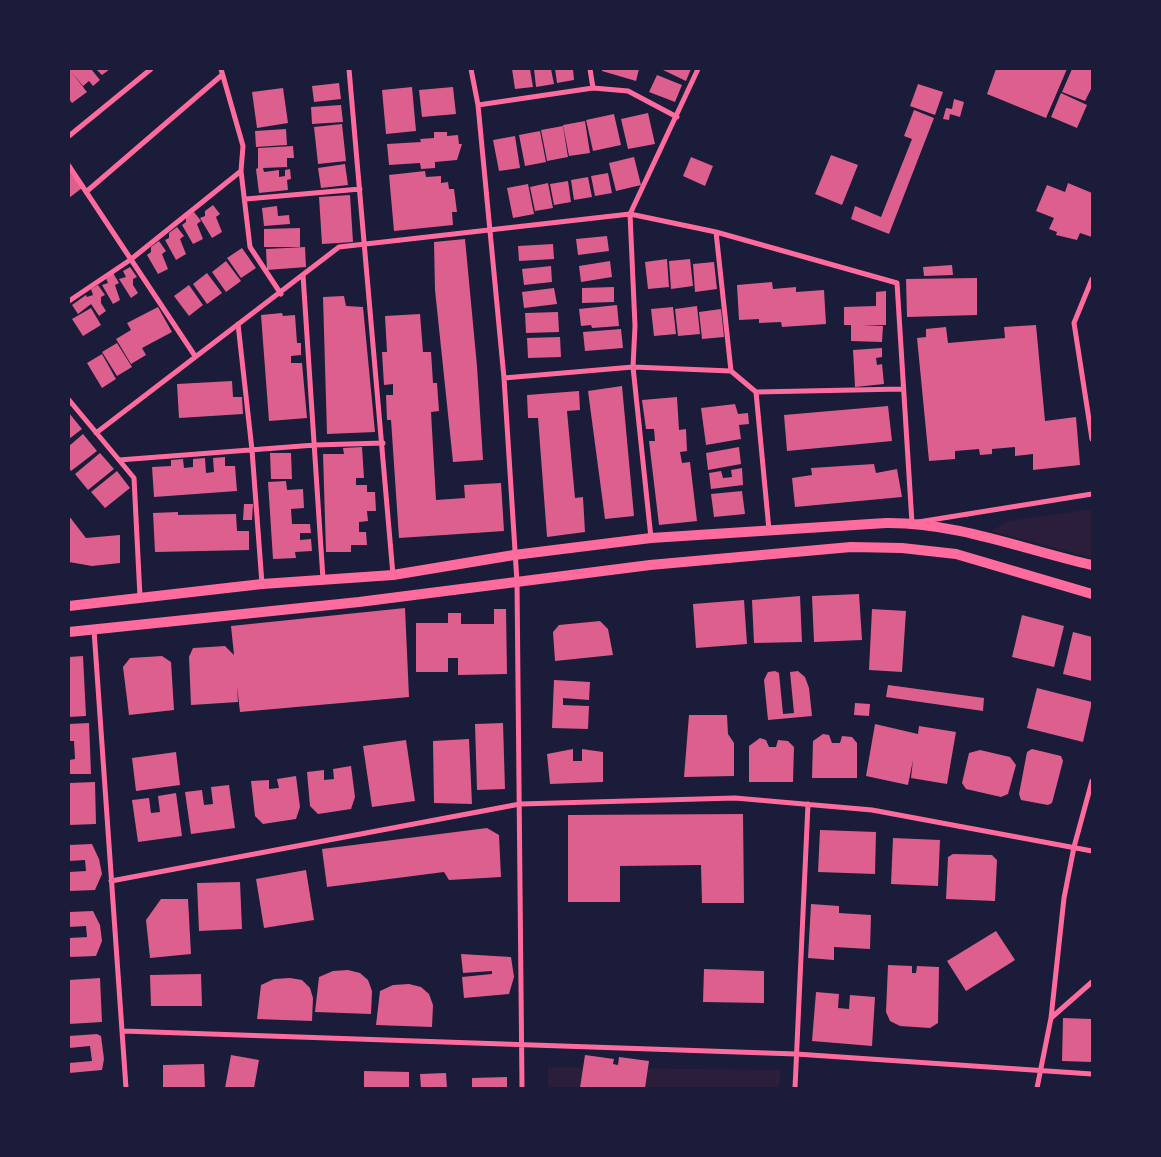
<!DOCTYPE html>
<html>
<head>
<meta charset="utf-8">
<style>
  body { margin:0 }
  #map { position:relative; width:1161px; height:1157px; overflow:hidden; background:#1b1b3a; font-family:Cabin,sans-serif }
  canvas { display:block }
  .frame { position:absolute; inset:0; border:70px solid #1b1b3a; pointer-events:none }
</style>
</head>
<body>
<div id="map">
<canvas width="1161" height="1157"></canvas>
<div class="frame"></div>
</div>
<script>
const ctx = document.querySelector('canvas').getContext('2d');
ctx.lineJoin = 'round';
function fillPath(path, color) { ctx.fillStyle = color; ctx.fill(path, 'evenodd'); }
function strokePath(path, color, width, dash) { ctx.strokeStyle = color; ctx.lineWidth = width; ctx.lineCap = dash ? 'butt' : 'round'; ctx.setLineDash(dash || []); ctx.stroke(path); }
const green = new Path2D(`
  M1092,509v49l-101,-27 17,-10z
  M548,1067l233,3 -2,18h-231z`);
const building = new Path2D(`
  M69,69h22l9,11 -7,6 -4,-5 -6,5z
  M69,69l18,23 -15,11 -3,-4z
  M96,69h14l-8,6z
  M512,69h18l3,18 -18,2z
  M534,69h17l3,15 -18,3z
  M555,69h18l1,11 -17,3z
  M602,69h37l-3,12 -34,-10z
  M661,69h30l-5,12z
  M996,69h71l-21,49 -59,-24z
  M1072,69h20v18l-7,14 -23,-9z
  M657,75l25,10 -7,17 -26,-10z
  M339,83l2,16 -27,3 -2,-16z
  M918,84l25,8 -8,23 -25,-9z
  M412,87l4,44 -30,3 -4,-44z
  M453,87l3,27 -34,3 -3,-27z
  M283,88l5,35 -31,5 -5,-36z
  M1061,93l26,12 -10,23 -26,-11z
  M954,99l10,3 -4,15 -10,-3 -1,6 -6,-1 3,-11 6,1z
  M341,105l2,17 -31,2 -1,-17z
  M914,110l20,8 -45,116 -38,-15 4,-13 26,11 31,-78 -8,-3z
  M648,113l7,31 -27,5 -7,-30z
  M614,114l7,31 -28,6 -7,-31z
  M585,121l5,32 -21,3 -6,-31z
  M342,124l4,37 -28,3 -4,-37z
  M563,126l5,31 -21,4 -6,-31z
  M286,129l1,16 -31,2 -1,-16z
  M540,131l6,31 -21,4 -6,-31z
  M434,132h13v4l11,-1 1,9h3l-5,16 -22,2v6l-14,1 -1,-6 -31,2 -2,-21 34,-2 -1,-3 14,-1z
  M515,136l5,32 -21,3 -6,-31z
  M293,146l1,12h-7v9l-24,1 1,4 15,-2v7l6,-1v-6l5,-1 1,10 -4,1 1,10 -29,3 -3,-24 2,-1v-20z
  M831,155l27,10 -16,40 -27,-11z
  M634,157l7,28 -25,6 -7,-28z
  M691,157l22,9 -8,20 -22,-10z
  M345,164l3,21 -27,3 -3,-20z
  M69,170l13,18 -13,10z
  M425,171l1,6 15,-1v7l7,-1 1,7h5l3,23h-5l1,13 -59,6 -5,-56z
  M608,173l4,20 -17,3 -4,-20z
  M588,177l4,20 -18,3 -3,-20z
  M568,181l3,21 -17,3 -4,-21z
  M548,183l5,25 -18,3 -5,-24z
  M1068,183l24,10v44l-12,-4 -3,7 -21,-5 1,-3 -8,-3 5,-11 -18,-7 11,-26 18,7z
  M528,184l6,30 -21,4 -6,-30z
  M350,195l3,47 -31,2 -3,-47z
  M213,205l7,9 -4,3 6,15 -10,6 -12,-20 5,-2v-5z
  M277,206l1,10 11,-1 1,9 -26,2 -2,-18z
  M194,212l7,9 -4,3 6,15 -10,5 -11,-19 4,-3v-5z
  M177,227l7,9 -4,3 6,15 -10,6 -11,-20 4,-2v-5z
  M300,228v19h-36v-18z
  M607,236l2,15 -31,4 -2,-16z
  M465,239l12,127 6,94 -30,2 -18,-172 -1,-48z
  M159,241l7,10 -4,3 6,15 -10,5 -11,-19 4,-3v-5z
  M553,244l1,15 -35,2 -1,-15z
  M305,247l1,20 -39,3 -1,-21z
  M242,248l14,20 -15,10 -14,-20z
  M667,259l2,28 -21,2 -3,-27z
  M690,259l3,27 -22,3 -2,-28z
  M226,261l15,20 -15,11 -14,-20z
  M610,261l2,16 -31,5 -2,-16z
  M714,262l3,27 -22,3 -2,-28z
  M952,265l1,10 -29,1 -1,-9z
  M551,266l1,16 -28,3 -2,-16z
  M130,267l7,10 -4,2v6l5,8 -7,5 -12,-19 7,-2 -3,-6z
  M113,273l6,10 -4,2 5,15 -7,4 -11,-19 6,-2 -2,-5z
  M207,273l15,20 -15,11 -14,-20z
  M977,278v37l-70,2 -1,-38z
  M772,282l1,7 23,-2v5l28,-2 2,34 -44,3 -1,-5 -22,1v-4l-20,1 -2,-35z
  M98,285l7,10 -4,2v6l5,8 -7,5 -8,-12 -13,10 -6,-9 14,-10 1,2 6,-2 -2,-6z
  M189,285l14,20 -14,11 -15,-20z
  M614,287v15l-32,1v-15z
  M554,288l3,16 -33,4 -2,-16z
  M886,291v34h-24l21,1 -1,16 -31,-1v-16h-7v-18l32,-1v-14z
  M344,296l2,10 17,1 12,125 -48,2 -4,-137z
  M617,305l2,21 -27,2 -1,-3 -10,1 -2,-17z
  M697,306l3,28 -22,2 -3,-27z
  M158,307l14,25 -30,16 4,7 -15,9 -15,-25 15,-9 -4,-7z
  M673,307l3,27 -22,2 -3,-27z
  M91,308l10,17 -18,11 -11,-17z
  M721,309l3,28 -22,2 -3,-27z
  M558,312l1,20 -33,1 -1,-20z
  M282,313l1,3 12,-1 2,28h4v12l-10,1v7h11l5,55 -38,3 -8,-106z
  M420,314l3,38h8l2,31h4l2,28 -8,1 5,88 29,-2 -1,-13 37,-2 3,48 -105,7 -8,-118h-4l-1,-25h7v-11l-9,1 -2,-33h5l-2,-36z
  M1036,325l9,96 31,-4 4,48 -47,5v-16l-18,2v-9l-23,2v5l-12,1 -1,-6 -24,2v8l-26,2 -12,-123 9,-1v-8l20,-2 2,16 57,-5 -1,-11z
  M621,329l2,19 -38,3 -2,-19z
  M560,337l1,20 -33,1 -1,-20z
  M117,343l15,24 -15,9 -15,-24z
  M882,348v9l-6,1 1,7 5,-1 2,20 -29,3 -2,-37z
  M102,354l14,25 -14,9 -15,-25z
  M232,381l1,16h9l1,17 -64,4 -2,-34z
  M622,386l12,130 -29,3 -17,-128z
  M579,391l1,19 -13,1 8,87 8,-1 2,35 -38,5 -9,-119h-10l-1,-23z
  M677,397l2,33 7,-1 1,22 -7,1 2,11 8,-1 7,59 -38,4 -10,-84h6l-1,-12h-8l-4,-29z
  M735,404l3,10 10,-1 1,11 -10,1 2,14 -35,6 -5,-37z
  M888,406l4,35 -105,10 -3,-36z
  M69,413l13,16 -13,10z
  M83,434l14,17 -26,20 -2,-3v-22z
  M362,447l2,31h-8v7h11v7h8l1,19h-9l1,10 -9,1v10h7l1,13h-16v7h-25l-3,-98h21l-1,-6z
  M739,447l2,17 -33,6 -2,-17z
  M100,453l14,16 -26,21 -13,-16z
  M270,453h21l1,26h-21z
  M225,457v9h10l2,25 -83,6 -2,-30 19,-1v-6l12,-1 1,9 9,-1v-8l12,-1 1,15 8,-1 -1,-14z
  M874,464l2,9 21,-4 5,28 -107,10 -3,-29 20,-3 -1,-7z
  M742,468l1,17 -32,4 -2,-16 12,-2 2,7 9,-1 -1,-7z
  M117,471l13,17 -25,20 -14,-16z
  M286,481l1,9 16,-1 1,19 -13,1 1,15h18l1,9h-11v7l11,-1 1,12 -17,1 1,6 -23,1 -5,-77z
  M742,491l3,23 -31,3 -3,-23z
  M244,504h9l-1,16h-9z
  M178,512v3l58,-1 1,17h12v19l-94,2 -2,-39z
  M69,516l17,22 34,-3v28l-28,3 -23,-4z
  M859,594l3,46 -48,2 -2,-46z
  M800,596l2,46 -48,1 -2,-43z
  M744,600l3,44 -51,4 -3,-44z
  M405,608l4,89 -169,15 -3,-26 1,16 -47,3 -2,-48 4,-9 32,-2 9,9 -3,-29z
  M494,609h12l1,65 -49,1v-17h-10v14h-32v-49h32v-10h13v11h33z
  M872,609l34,2 -4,61 -33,-2z
  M1022,615l42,11 -10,41 -42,-10z
  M600,621l8,8 5,26 -58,6 -2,-29 6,-7z
  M1073,632l19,5v44l-29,-7z
  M83,656l3,60 -17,1v-60z
  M162,656l9,6 3,48 -45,5 -6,-48 7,-9z
  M775,671l4,2 4,41 11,-1 -4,-41 8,-1 7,6 4,11 3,28 -44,4 -4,-40 4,-8z
  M554,680l36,2 -1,18 -26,-2v7l26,1 -1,23 -36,-1z
  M888,685l96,13 -1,13 -97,-14z
  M1037,688l55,14 -9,40 -56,-14z
  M855,703l15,1 -1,12 -15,-1z
  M689,715h38l1,19 6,9v33l-50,1z
  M89,723l2,51h-22v-14l6,-1 -1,-18h-5v-17z
  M503,723l2,66 -28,1 -2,-66z
  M875,724l43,10 1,-8 37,6 -9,52 -36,-6 2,-18 -5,25 -42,-9z
  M823,734l6,1 3,8h8l2,-7 10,1 5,6v35h-45l1,-37z
  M760,738l6,2 3,7h7l2,-7 10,1 6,6 -1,35h-44v-36z
  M469,739l3,65 -38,-1 -1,-62z
  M406,740l9,61 -43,6 -9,-61z
  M573,749v12h9v-12l21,3v30l-53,2 -3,-30z
  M1032,749l29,7 2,5 -11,42 -4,2 -27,-5 -2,-6 8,-42z
  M980,750l30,7 6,8 -8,29 -7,3 -35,-8 -4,-6 7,-30z
  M176,752l4,33 -44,6 -4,-33z
  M351,766l4,31 -4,12 -33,5 -8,-8 -3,-34 17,-2v10l10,-1 -1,-10z
  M296,776l4,31 -4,12 -33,5 -8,-8 -4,-35 18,-1v9l10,-1 -2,-9z
  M95,782l1,42 -27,1v-42z
  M229,785l6,43 -44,6 -6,-42 17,-2 2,15 9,-1 -2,-17z
  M176,793l6,43 -44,6 -6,-42 17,-2 2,15 9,-1 -2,-16z
  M743,814l1,89h-42l-1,-38 -81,1v36h-52v-87z
  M487,828l12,7 2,42 -52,3 -5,-8 -117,15 -5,-38z
  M820,830l56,2 -1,42 -57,-2z
  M893,838l47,2 -2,46 -47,-2z
  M92,844l7,15 3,15 -7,16 -26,1v-19l17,-1 -1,-11 -16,1v-16z
  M953,854l39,1 5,5 -2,41 -49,-2 2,-42z
  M306,870l8,50 -50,8 -8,-49z
  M240,882l2,47 -43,2 -2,-48z
  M161,899h27l3,55 -41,4 -4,-38z
  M811,904l28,2v7l32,2 -1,34 -36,-2v13l-26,-2z
  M93,911l7,14 2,16 -6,15 -27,1v-19l18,-1 -1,-11 -17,1v-15z
  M996,931l19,29 -49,31 -19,-30z
  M461,954l50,3 3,20 -5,17 -45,4 -2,-21 30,-3v-3l-29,2z
  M888,965l24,1v7h4l1,-7 22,1 -1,56 -8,5 -30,-2 -10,-5 -4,-9z
  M704,969l60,2v32l-61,-1z
  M348,970l12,3 8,7 4,11 -1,23 -56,-2 4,-35 14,-6z
  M201,974l1,32h-51l-1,-31z
  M100,978l2,44 -33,2v-44z
  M290,978l12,2 8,8 3,10 -1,23 -55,-2 4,-34 13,-6z
  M409,984l12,3 8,7 4,11 -1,22 -56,-2 4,-34 13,-6z
  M816,992l23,2 -1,14 11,1 1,-14 25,2 -3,49 -60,-5z
  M1063,1018l29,1v43l-30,-1z
  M97,1034l4,2 3,23 -2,11 -33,3v-10l23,-2 -2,-15 -21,2v-12z
  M231,1055l28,5 -5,28h-29z
  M585,1055l29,4 -1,5 5,1 1,-8 30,4 -4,27h-65z
  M204,1064l1,24h-42v-23z
  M364,1071l45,1v16h-45z
  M446,1073l1,15h-26l-1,-14z
  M507,1077v11h-35v-10z`);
const minor = new Path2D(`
  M221,69l22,77 -2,25 9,76 31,47
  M349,69l44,506
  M471,69l7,36 26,273 13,204 5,506
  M698,69l-68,145 5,112 -2,41 98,4 25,21 146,-3
  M593,88l35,3 49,26
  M478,105l115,-17 -3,-19
  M69,136l82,-67
  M69,166l126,190
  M86,192l136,-117
  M246,199l114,-10
  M716,232l15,139
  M303,275l20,304
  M1092,279l-18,44 18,116
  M69,301l61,-41 111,-89
  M238,324l14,126 10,134
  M504,378l129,-11 18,171
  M756,392l13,138
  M69,400l65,78 6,119
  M96,433l243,-186 291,-33 86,18 181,51 15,240 180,-29
  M119,460l196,-15 68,-2
  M94,630l32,458
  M111,881l409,-77 215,-6 137,12 220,41
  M1051,1018l41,-36
  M123,1031l673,23 296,20
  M795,1088l13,-284
  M1037,1088l14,-70 13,-120 10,-51 18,-66`);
const secondary = new Path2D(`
  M69,606l193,-22 131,-9 121,-20 137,-17 235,-15c70,-1 139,27 206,42
  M69,632l290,-30 291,-37 201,-18 51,1 54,6 136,40`);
fillPath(green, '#2a1e3b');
fillPath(building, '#dd5f8e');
strokePath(minor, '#ff6b9d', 5);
strokePath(secondary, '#ff6b9d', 10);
</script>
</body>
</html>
